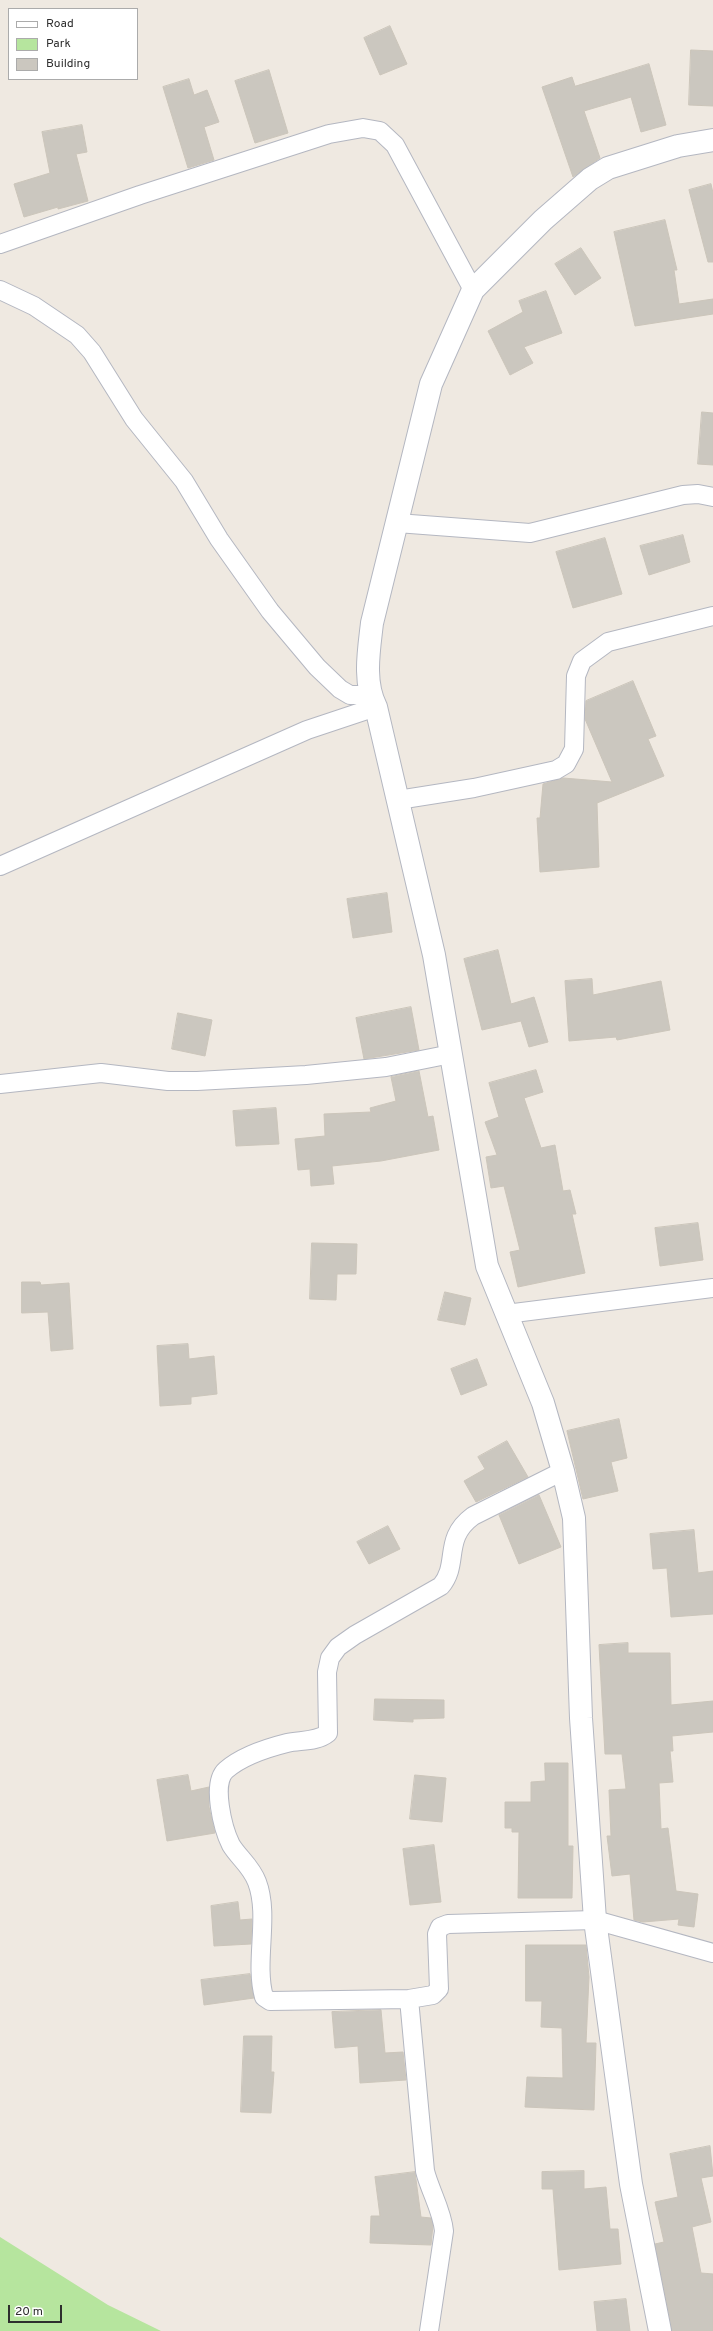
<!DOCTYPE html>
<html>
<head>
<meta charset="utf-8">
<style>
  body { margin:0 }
  #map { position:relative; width:713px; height:2331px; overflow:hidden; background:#efe9e1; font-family:Overpass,sans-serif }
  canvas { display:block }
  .legend { position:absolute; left:8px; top:8px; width:130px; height:72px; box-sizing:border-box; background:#fff; border:1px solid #ababab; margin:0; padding:5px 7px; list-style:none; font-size:12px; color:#2e2e2e }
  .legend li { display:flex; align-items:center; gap:8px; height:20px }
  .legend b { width:20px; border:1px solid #ababab }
  .scale { position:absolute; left:8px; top:2305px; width:54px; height:18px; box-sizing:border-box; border:2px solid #2e2e2e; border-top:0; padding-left:5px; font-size:12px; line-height:14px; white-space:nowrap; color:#2e2e2e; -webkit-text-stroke:3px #fff; paint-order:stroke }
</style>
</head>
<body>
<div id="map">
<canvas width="713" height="2331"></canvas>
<ul class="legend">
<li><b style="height:5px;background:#fff"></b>Road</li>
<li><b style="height:11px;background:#b6e59e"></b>Park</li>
<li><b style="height:11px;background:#cbc7bf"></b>Building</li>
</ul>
<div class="scale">20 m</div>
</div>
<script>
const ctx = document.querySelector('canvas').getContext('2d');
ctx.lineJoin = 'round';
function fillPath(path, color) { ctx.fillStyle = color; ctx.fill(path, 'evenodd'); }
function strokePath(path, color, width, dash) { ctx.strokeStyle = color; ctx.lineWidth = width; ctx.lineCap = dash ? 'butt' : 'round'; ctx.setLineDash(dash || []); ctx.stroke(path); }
const green = new Path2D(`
  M0,2237l108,68 53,26h-161z`);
const building = new Path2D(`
  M390,26l17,38 -27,11 -16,-37z
  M691,50l22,1v55l-24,-1z
  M649,64l17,61 -25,7 -10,-35 -47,14 16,47 -27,19 -31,-90 30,-10 3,9z
  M269,70l19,63 -33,10 -20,-62z
  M189,79l5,16 13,-5 12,32 -15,5 10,33 -26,8 -25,-81z
  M82,125l5,27 -11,2 12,47 -30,8v-2l-34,10 -10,-33 36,-11 -8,-41z
  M711,184l2,9v69h-5l-19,-72z
  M665,220l12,50h-3l5,34 34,-5v15l-78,12 -21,-94z
  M581,248l20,30 -26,17 -20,-31z
  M546,291l16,42 -38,14 9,16 -23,12 -22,-44 35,-19 -4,-11z
  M702,412l11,1v52l-15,-1z
  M683,535l7,27 -41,13 -9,-29z
  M605,538l17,56 -49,14 -17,-56z
  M633,681l23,55 -8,3 16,37 -67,27 2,64 -59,5 -3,-54h3l3,-34 20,-6 49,4 -27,-63 1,-18z
  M387,893l5,39 -39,6 -6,-39z
  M498,950l13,54 23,-7 14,45 -19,5 -8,-26 -39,9 -18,-71z
  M592,979l1,16 68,-14 9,49 -53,10 -1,-3 -47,4 -4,-60z
  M411,1007l8,43 -55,9 -8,-41z
  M178,1013l34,7 -7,36 -33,-7z
  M536,1070l7,22 -19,6 17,50 14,-3 8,46 7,-1 6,24h-4l13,59 -67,14 -8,-35 10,-2 -16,-64 -13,2 -5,-31 11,-2 -12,-33 14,-5 -10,-34z
  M419,1071l9,46 5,-1 6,34 -58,11 -49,5 2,18 -23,2 -1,-17 -12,1 -3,-31 30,-3 -1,-22 47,-2 -1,-4 26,-7 -5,-24z
  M276,1108l3,36 -43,2 -3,-35z
  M698,1223l5,37 -43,6 -5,-38z
  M312,1243l45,1 -1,30h-19l-1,26 -26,-1z
  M22,1282h18l1,3 28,-2 4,66 -22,2 -3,-39 -26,1z
  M445,1292l26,6 -6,27 -27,-5z
  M188,1344l1,15 25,-3 3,38 -26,3v7l-31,2 -3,-60z
  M477,1359l10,26 -26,10 -10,-26z
  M619,1419l8,39 -16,4 7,29 -35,8 -16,-68z
  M507,1441l21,36 -52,25 -12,-21 21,-12 -7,-12z
  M539,1495l22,52 -42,17 -20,-49z
  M388,1526l12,23 -31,15 -12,-22z
  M694,1530l4,43 15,-2v43l-42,3 -4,-49 -14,1 -3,-35z
  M628,1643v10h42l1,52 42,-4v31l-41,4 1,15h-3l3,31 -14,1 2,46 7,-1 8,63 22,3 -4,33 -16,-2 1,-6 -36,3 -9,-2 -4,-46 -18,2 -5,-40h4l-2,-46 17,-1 -4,-35h-17l-6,-109z
  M375,1699l69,1v18l-31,1v3l-39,-2z
  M545,1763h23v83h5l-1,52h-54l1,-66h-7v-4h-7v-26h26v-20l14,-1z
  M188,1775l3,16 18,-4v20l6,26 -48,8 -10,-61z
  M415,1775l31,3 -4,44 -32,-3z
  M434,1845l7,57 -31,3 -7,-56z
  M238,1902l2,18 12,-1 -1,25 -37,2 -3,-40z
  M526,1945h60l3,32 -3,66h10l-2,67 -69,-3 2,-30 36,1 -1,-50 -21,-1 1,-26h-16z
  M250,1974l4,24 -50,7 -3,-25z
  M381,2010l4,43 18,-1 3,28 -46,3 -2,-37 -23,2 -3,-36z
  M244,2036h28l-1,36h3l-3,41 -30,-1z
  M710,2146l3,30 -12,2 10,44 -19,5 9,46 12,1v57h-41l-17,-87 9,-2 -9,-40 23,-5 -8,-43z
  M584,2171v18l22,-2 4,42h8l3,35 -62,6 -6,-81h-11v-17z
  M415,2172l6,45 10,1 2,7 -2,20 -61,-2 1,-27h9l-5,-39z
  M626,2299l4,32h-33l-3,-29z`);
const street = new Path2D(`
  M0,244l140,-49 189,-61 34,-6 17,3 15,14 78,145
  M0,290l34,16 43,29 15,17 42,67 50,62 35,58 51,72 47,56 23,22 10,6h20
  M397,523l133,10 153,-38 15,-1 15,3
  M398,800l76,-12 82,-18 10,-6 8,-15 2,-73 6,-15 26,-19 105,-26
  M0,866l307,-136 69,-23
  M0,1084l101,-11 67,8h29l109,-6 80,-8 65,-13
  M506,1314l207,-26
  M563,1471l-90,45c-31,23 -13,47 -32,70l-86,49 -17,12 -8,11 -3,14 1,61c-11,9 -28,7 -41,10 -20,5 -45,13 -61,27 -15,13 -3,59 5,75 8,13 20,21 26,37 13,34 -3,80 7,115l6,4 139,-2 24,-4 6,-6 -2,-55 3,-7 8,-3 147,-4 118,33
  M409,1999l16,172c5,20 17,39 19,60l-15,100`);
const secondary = new Path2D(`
  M660,2331l-29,-147 -36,-264 -14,-202 -7,-200 -11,-47 -20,-68 -56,-137 -53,-311 -58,-248c-13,-25 -7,-57 -4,-84l59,-239 42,-94 70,-70 47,-41 18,-11 70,-22 35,-6`);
fillPath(green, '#b6e59e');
fillPath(building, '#cbc7bf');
strokePath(building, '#cbc5ba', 1);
strokePath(street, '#b4b7c1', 20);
strokePath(secondary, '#b4b7c1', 24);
strokePath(street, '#fff', 18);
strokePath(secondary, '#fff', 22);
</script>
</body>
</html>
